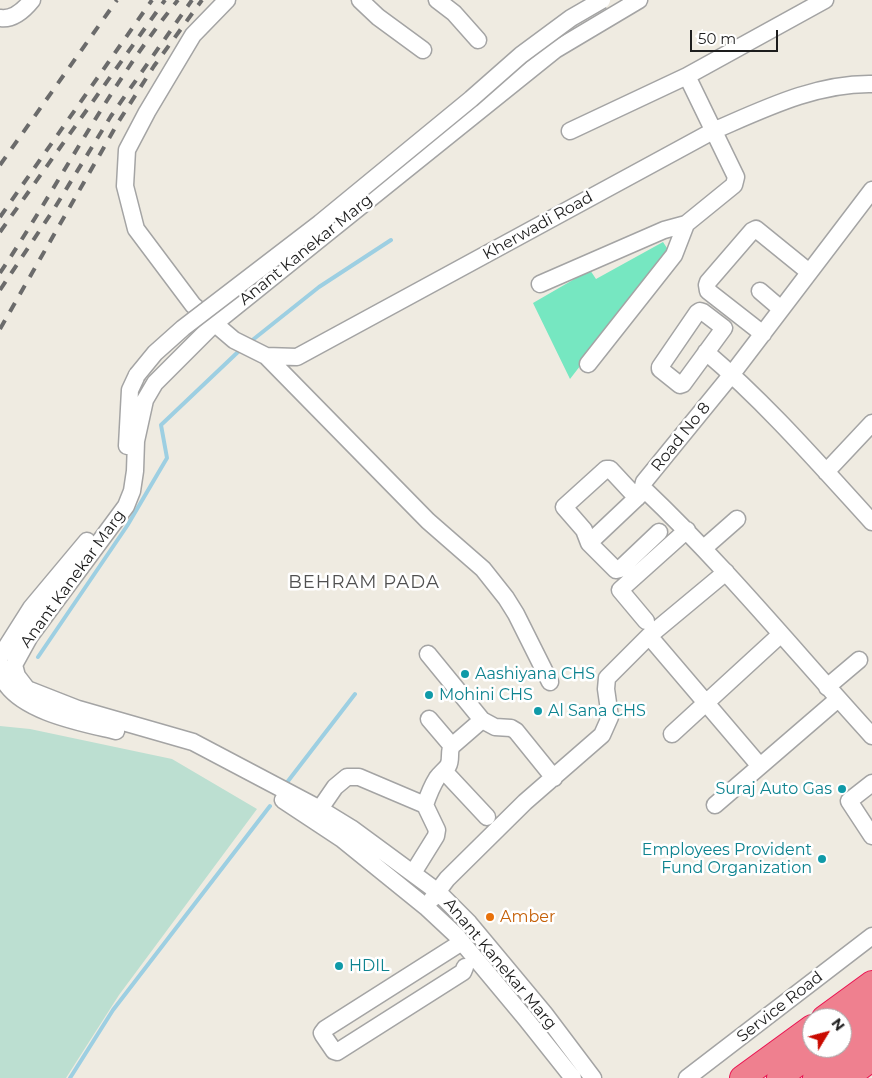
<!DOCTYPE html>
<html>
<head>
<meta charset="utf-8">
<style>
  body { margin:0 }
  #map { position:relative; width:872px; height:1078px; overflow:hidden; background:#efebe1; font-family:Montserrat,sans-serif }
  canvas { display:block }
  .north { position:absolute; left:802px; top:1008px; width:50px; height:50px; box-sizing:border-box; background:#fff; border:1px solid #a5a5a5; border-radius:50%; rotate:53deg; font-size:14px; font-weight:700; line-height:20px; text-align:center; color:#1d1d1d }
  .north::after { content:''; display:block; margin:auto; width:18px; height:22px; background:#ca0a00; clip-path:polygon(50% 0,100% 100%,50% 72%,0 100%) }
  .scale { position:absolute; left:690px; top:30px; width:88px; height:22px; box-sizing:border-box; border:2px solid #1d1d1d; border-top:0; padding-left:6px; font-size:15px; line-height:18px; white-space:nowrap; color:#1d1d1d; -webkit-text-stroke:4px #fff; paint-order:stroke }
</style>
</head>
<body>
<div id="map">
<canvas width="872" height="1078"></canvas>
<div class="north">N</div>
<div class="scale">50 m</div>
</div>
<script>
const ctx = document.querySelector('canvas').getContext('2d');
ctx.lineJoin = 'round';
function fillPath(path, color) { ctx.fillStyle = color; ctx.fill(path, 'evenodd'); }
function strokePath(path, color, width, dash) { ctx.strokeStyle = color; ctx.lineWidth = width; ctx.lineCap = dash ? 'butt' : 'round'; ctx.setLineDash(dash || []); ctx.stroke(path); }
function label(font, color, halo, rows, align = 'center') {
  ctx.font = font + ' Montserrat,sans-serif'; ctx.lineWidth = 5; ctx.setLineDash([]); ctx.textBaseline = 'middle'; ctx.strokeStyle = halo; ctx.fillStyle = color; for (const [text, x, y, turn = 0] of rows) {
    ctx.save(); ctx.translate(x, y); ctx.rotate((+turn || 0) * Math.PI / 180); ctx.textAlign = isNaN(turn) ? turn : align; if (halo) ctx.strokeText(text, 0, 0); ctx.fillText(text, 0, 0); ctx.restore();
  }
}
const wetland = new Path2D(`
  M0,726l30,3 142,30 85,50 -138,186 -53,83h-66z`);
const pitch = new Path2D(`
  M663,242l6,9 -99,128 -37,-76 57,-33 6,9z`);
const stream = new Path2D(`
  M250,342l69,-55 72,-47
  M38,657l89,-131 40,-68 -6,-33 78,-74
  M285,785l70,-91
  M70,1078l43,-68 157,-204`);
const minor = new Path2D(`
  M227,0l-34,35 -46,77 -20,38 -2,36 11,43 57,76 41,35 32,16 31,1 416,-226c51,-22 103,-48 159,-47
  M360,0l18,17 45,33
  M437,0l17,13 24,27
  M0,18c13,2 24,-8 32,-18
  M570,131l117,-55
  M872,190l-140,184 -88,108 -1,4 2,4c81,77 152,164 227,246
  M540,284l124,-54 22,-6 48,-39 2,-8 -49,-101 138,-76
  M760,291l21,18
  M700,311l3,1 21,16 -41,56 -3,1 -20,-16v-2l37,-54z
  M763,334l-55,-43 -1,-6 1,-3 44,-51 4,-2 53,43
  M706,352c60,51 113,112 166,170
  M266,356l162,165 55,48 23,29 10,16 34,68
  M588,364l86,-109 12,-31
  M127,446l3,-56 7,-15
  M826,472l46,-49
  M637,498l-27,-29h-4l-42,38 20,23 5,13 27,27 4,-1 39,-37
  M589,543l54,-51
  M704,548l33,-29
  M646,621l-26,-31 67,-60
  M649,636l110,129
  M428,654l54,66
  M0,657l31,-49 56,-67
  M0,664c1,5 1,11 3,15 17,33 80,44 113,52
  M827,687l32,-27
  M429,719l23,27
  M672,734l108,-99
  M444,771l43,46
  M872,783l-23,18 23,35
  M283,800l59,39 84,68 30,28 70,84 47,59
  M715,805l123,-106
  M315,816l20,-29 12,-10h12l66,28
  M413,873l23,-37 1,-6 -12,-25c3,-9 7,-19 12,-27 3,-4 8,-8 11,-12 4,-7 0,-14 4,-20l30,-26 13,7 16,1 5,3 38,47
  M432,899l15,-20 78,-77 77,-67 8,-18 -4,-28 1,-11 42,-42 77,-64
  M462,942l-137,87 -3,4 1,2 11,16 3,1 126,-80 2,-5
  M593,1078l-49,-65 -75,-90 -31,-31 -87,-64 -31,-19 -127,-67 -115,-33 -51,-20 -10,-13 -3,-11 16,-29 96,-130 6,-15 3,-20 1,-30 9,-41 10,-17 59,-59 341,-274 84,-50
  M687,1078l185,-142`);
const highway = new Path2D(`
  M824,1018l48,-35
  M842,1031l30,-23
  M742,1078l70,-51
  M779,1078l40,-30
  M815,1078l57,-43
  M846,1078l26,-19`);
const rail = new Path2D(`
  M0,165l117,-165
  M0,217l152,-217
  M0,232l165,-232
  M0,273c60,-90 110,-189 178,-273
  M0,290l54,-81 57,-93 81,-116
  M0,329l119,-208 35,-55 48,-66`);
const minorBridge = new Path2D(`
  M137,375l18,-22 28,-25 137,-105 151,-124 50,-44 50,-37 31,-18`);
const markers = [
  [465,674,5,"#0f9aa8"],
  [429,695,5,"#0f9aa8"],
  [538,711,5,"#0f9aa8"],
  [842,789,5,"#0f9aa8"],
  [822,859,5,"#0f9aa8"],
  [490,917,5,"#e8710a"],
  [339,966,5,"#0f9aa8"]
];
const streetNames = [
  ["Kherwadi Road",538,226,-29],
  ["Anant Kanekar Marg",306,250,-39],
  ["Road No 8",681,437,-51],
  ["Anant Kanekar Marg",73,579,-54],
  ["Anant Kanekar Marg",500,964,50],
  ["Service Road",780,1007,-38]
];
const cultureNames = [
  ["Aashiyana CHS",475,674],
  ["Mohini CHS",439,695],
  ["Al Sana CHS",548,711],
  ["Suraj Auto Gas",832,789,"right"],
  ["Employees Provident",812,850,"right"],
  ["Fund Organization",812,868,"right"],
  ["HDIL",349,966]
];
const foodNames = [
  ["Amber",500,917]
];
const neighbourhoodNames = [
  ["BEHRAM PADA",364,583]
];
fillPath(wetland, '#bcdfd1');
fillPath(pitch, '#76e7c1');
strokePath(stream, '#9dcfe2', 4);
strokePath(minor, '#a4a4a4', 19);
strokePath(highway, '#ea1251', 26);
strokePath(minor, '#fff', 16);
strokePath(highway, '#ef808f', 24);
strokePath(rail, '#6b6b6b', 4, [10, 10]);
strokePath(minorBridge, '#a4a4a4', 19, []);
strokePath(minorBridge, '#fff', 16);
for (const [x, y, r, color] of markers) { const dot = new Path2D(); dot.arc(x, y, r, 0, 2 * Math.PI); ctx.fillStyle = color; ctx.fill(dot); strokePath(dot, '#fff', 2); }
label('16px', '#1d1d1d', '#fff', streetNames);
label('16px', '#0d838f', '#fff', cultureNames, 'left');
label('16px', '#c56008', '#fff', foodNames, 'left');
ctx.letterSpacing = '1px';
label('18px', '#505050', '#fff', neighbourhoodNames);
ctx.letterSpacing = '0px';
</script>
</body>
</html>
